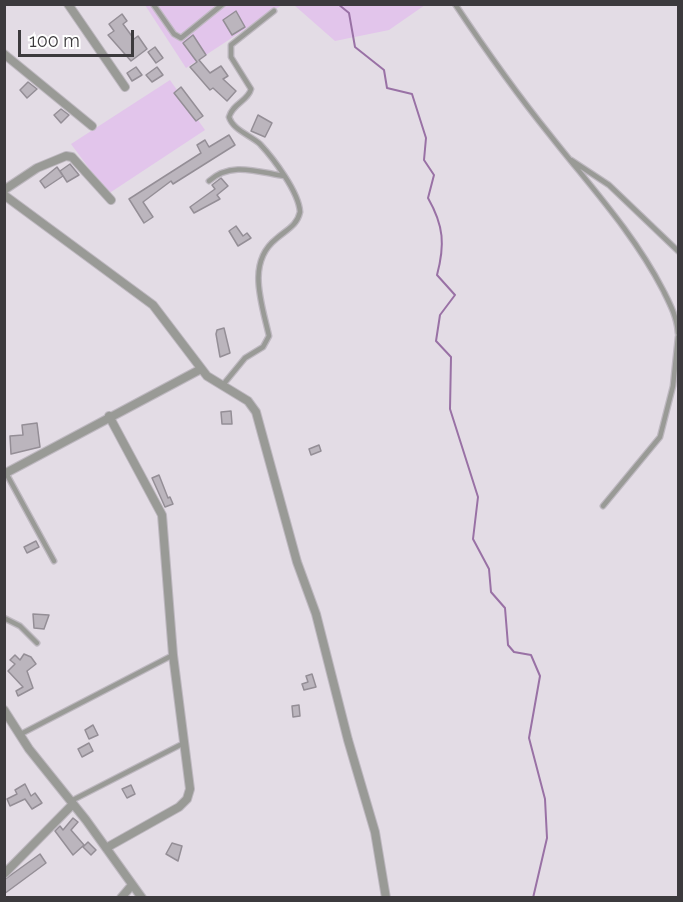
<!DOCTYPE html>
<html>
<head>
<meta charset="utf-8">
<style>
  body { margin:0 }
  #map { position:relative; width:683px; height:902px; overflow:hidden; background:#e3dce5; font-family:Raleway,sans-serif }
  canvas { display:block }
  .frame { position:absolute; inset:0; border:6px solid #3c3a3d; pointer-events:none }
  .scale { position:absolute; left:18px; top:30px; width:116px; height:27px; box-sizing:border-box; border:3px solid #3c3a3d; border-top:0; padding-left:8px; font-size:18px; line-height:21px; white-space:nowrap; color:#3c3a3d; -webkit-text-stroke:4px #fff; paint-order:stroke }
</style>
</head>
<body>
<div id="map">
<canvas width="683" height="902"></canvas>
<div class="frame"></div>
<div class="scale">100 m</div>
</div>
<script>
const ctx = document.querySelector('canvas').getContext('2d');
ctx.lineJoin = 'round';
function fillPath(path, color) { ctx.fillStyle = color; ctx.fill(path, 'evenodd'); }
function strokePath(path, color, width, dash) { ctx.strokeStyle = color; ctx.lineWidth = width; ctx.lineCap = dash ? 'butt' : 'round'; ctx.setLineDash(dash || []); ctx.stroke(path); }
const green = new Path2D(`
  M145,5h137l-96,63z
  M294,5h131l-36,25 -54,11z
  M170,80l35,50 -97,64 -37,-50z`);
const stream = new Path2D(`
  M338,4l11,9 6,34 29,23 3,18 25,6 14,44 -2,22 10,15 -6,23c16,28 17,47 9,77l18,20 -15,20 -4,26 15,16 -1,52 28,88 -5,42 16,30 2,23 14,16 3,37 6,7 17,3 9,21 -11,62 16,61 2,39 -14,60`);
const building = new Path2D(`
  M236,11l9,16 -13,8 -9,-15z
  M122,14l5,7 -4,3 11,15 4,-3 9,13 -16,12 -23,-26 6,-4 -5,-7z
  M193,35l13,20 -7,5 11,13 11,-7 7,10 -5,3 13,12 -9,10 -14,-13 -3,2 -20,-23 7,-5 -14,-19z
  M155,47l8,11 -7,5 -8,-11z
  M136,67l6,8 -10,6 -5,-8z
  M157,67l6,8 -11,7 -6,-7z
  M28,82l9,7 -10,9 -7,-8z
  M181,87l22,29 -7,5 -22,-28z
  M61,109l8,6 -8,8 -7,-8z
  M258,115l14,8 -7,14 -14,-6z
  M229,135l6,10 -62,39 -2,-3 -28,21 10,15 -9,6 -15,-24 72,-46 -4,-8 8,-5 4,7z
  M70,164l9,11 -12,7 -7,-11z
  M57,167l6,9 -18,12 -5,-7z
  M221,178l7,8 -11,9 3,4 -26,14 -4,-6 25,-18 -3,-4z
  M236,226l7,10 4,-3 4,5 -13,8 -9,-15z
  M224,328l6,25 -10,4 -4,-23 1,-4z
  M231,411l1,13h-10l-1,-12z
  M37,423l3,24 -29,7 -1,-18 13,-1 -1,-10z
  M319,445l2,6 -10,4 -2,-6z
  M159,475l9,23 2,-1 3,7 -8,3 -13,-29z
  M36,541l3,6 -12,6 -3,-6z
  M33,614l16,1 -5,14 -10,-1z
  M24,654l7,3 5,7 -9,7 6,17 -15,8 -2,-5 7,-4 -15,-16 7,-7 -5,-4 5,-5 5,5z
  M312,674l4,13 -12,3 -2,-6 6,-2 -2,-6z
  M299,705l1,11 -7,1 -1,-11z
  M93,725l5,10 -9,4 -4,-9z
  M89,743l4,8 -11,6 -4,-8z
  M25,784l6,12 4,-3 7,10 -10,6 -7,-10 -15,7 -3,-7 10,-5 -2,-4z
  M131,785l4,9 -8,4 -5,-9z
  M73,818l5,4 -7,8 13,15 -11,10 -18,-24 5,-5 3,4z
  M88,842l8,8 -5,5 -8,-8z
  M172,843l10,3 -4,15 -12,-7z
  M40,854l6,9 -42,31v-14z`);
const lane = new Path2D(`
  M153,4l21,30 7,4 42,-34
  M455,4c30,45 61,89 95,131 40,51 83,97 113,155 7,14 14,27 15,43
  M571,160l38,25 69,66
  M209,181c22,-20 49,-9 75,-5
  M222,386l23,-28 18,-11 6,-11c-7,-32 -23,-73 7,-97 10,-9 21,-13 24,-27 -1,-20 -27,-54 -40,-68 -10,-9 -27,-14 -31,-27 4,-14 19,-16 22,-28l-20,-32v-12l43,-34
  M6,473l48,88
  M603,506l57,-69 13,-51 5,-49
  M4,618l16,8 17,17
  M19,735l154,-80
  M71,801l113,-58`);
const street = new Path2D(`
  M68,4l57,83
  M4,54l88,72
  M4,190l33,-22 29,-12 6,1 39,43
  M4,195l149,110 54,71 41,25 8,11 41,150 19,52 32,126 27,92 11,66
  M4,474l197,-105
  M4,710l25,39 57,71 56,78
  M106,848l73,-41 8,-8 3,-10 -17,-134 -11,-140 -53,-99
  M4,874l69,-70
  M121,898l11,-13`);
fillPath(green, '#e2c5eb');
strokePath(stream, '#9971a5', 2);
fillPath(building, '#bbb5bd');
strokePath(building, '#948e96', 1.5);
strokePath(lane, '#beb8c0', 7);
strokePath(street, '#beb8c0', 10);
strokePath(lane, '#999a96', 4.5);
strokePath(street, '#999a96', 8);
</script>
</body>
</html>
